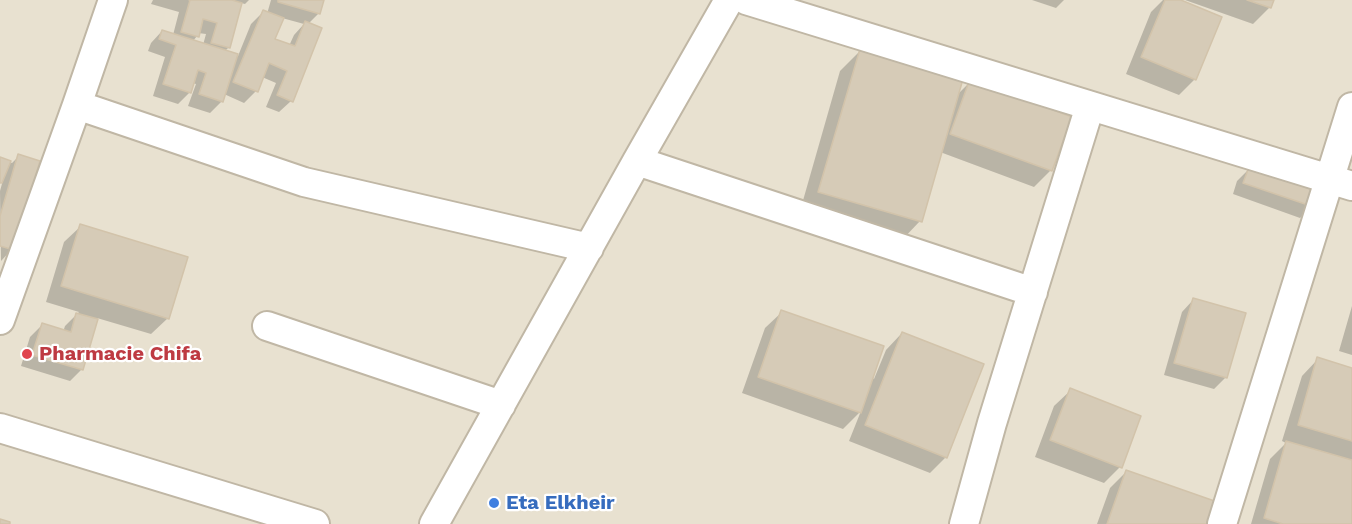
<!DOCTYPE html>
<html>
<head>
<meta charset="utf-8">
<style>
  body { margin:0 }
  canvas { display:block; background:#f4efe3 }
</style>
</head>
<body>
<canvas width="1352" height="524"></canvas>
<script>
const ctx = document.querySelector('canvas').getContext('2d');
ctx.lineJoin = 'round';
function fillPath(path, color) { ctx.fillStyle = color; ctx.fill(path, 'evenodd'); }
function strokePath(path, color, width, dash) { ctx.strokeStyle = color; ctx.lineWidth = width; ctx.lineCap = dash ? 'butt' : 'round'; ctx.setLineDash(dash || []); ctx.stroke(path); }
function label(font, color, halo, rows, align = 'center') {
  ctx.font = font + ' "Work Sans",sans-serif'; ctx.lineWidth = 4.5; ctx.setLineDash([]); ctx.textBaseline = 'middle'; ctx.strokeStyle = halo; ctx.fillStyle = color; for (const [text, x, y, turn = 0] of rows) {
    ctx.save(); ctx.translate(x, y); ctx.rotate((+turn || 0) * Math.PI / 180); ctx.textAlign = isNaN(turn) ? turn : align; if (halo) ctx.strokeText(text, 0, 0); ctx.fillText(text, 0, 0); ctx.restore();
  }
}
const residential = new Path2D(`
  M0,0h1352v524h-1352z`);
const shadow = new Path2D(`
  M153,0h96l-4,4 -4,-1 -12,44 -4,4 13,5 13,-32 12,-12 4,2 4,-14h51l-3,13 -11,11 -17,77 -12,11 -13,-5 10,-24 -14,-6 -6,14 -12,12 -20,-9 -2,7 -12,12 -22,-7 8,-22 -4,-1 -2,9 -12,12 -25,-8 12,-39 -17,-6 3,-8 11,-12 11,4 6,-23 -28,-8zM282,18l22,6 -10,11 -5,11 -16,-7zM198,33l8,1 -3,11 -10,-4 4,-5z
  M1032,0h32l-8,8z
  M1163,0h17l15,79 -16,16 -53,-21 25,-62z
  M1185,0h87l-3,8 -16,16z
  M860,51l96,45 15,-15 99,37 -20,53 -16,16 -94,-35 -20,69 -19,20 -101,-30 40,-140z
  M19,156l-7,93 -11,12 -1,-70 3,-11 -3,3v-24l12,4z
  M1249,169l63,37 -12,12 -67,-24 4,-13z
  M81,226l87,92 -17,16 -54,-16 -16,52 -11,11 -49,-15 9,-29 12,-12 21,7 2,-6 14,-14 -33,-10 18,-60z
  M1193,300l33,77 -12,12 -50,-14 18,-63z
  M1352,306v49l-13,-4z
  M782,312l92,67 12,-29 16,-17 44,124 -16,16 -81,-32 12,-30 -18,18 -101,-36 23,-65z
  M1318,359l34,10v155h-101l19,-65 16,-16 -4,-2 20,-65z
  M1071,390l49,77 -16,16 -69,-26 19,-51z
  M1126,472l87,52h-116l13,-36z`);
const building = new Path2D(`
  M189,0h43l10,3 -12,45 -19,-5 6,-20 -14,-4 -4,18 -18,-5 9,-32z
  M278,0h46l-4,14 -42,-12z
  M1165,0h16l41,17 -26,63 -55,-23z
  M1247,0h27l-3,8z
  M263,10l21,8 -9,21 20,7 10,-25 17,7 -29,74 -16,-7 10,-24 -18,-8 -11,29 -25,-10z
  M162,30l76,24 -15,48 -24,-8 7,-21 -8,-3 -7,23 -28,-9 13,-39 -17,-6z
  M860,49l103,30 -41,143 -104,-30z
  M970,79l102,38 -20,54 -102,-37z
  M18,154l22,7 -26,89 -14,-4v-30z
  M0,157l11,4 -9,22h-2z
  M1249,167l70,25 -5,15 -71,-24z
  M80,224l108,33 -19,62 -108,-33z
  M1193,298l53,15 -19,65 -53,-15z
  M781,310l103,36 -23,67 -103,-36z
  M76,313l22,6 -15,51 -51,-15 10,-32 29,9z
  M902,332l82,32 -37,94 -82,-33z
  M1317,357l35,11v73l-54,-16z
  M1070,388l71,28 -19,52 -72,-28z
  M1286,441l66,19v64h-69l-19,-6z
  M1126,470l97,34 -8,20h-108z
  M0,519l10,3v2h-10z`);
const minor = new Path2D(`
  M746,0l606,186
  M77,105l227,77 285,66
  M637,161l396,131
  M0,320l77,-215 36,-105
  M267,326l234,79
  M0,428l315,96
  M434,524l203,-363 92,-161
  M964,524l28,-101 98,-317
  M1222,524l130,-417`);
const markers = [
  [27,354,6,"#e0444e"],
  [494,503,6,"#3f7fe0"]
];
const healthNames = [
  ["Pharmacie Chifa",39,354]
];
const shopNames = [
  ["Eta Elkheir",506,503]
];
fillPath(residential, '#e8e1d0');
fillPath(shadow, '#0003');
fillPath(building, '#d6cbb7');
strokePath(building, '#d2c3aa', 1.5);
strokePath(minor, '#c0b7a5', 32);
strokePath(minor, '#fff', 28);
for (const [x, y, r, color] of markers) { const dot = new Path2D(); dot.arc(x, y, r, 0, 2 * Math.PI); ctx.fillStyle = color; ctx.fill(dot); strokePath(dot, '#fff', 2); }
label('bold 20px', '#be3a42', '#fff', healthNames, 'left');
label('bold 20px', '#366cbe', '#fff', shopNames, 'left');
</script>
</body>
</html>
